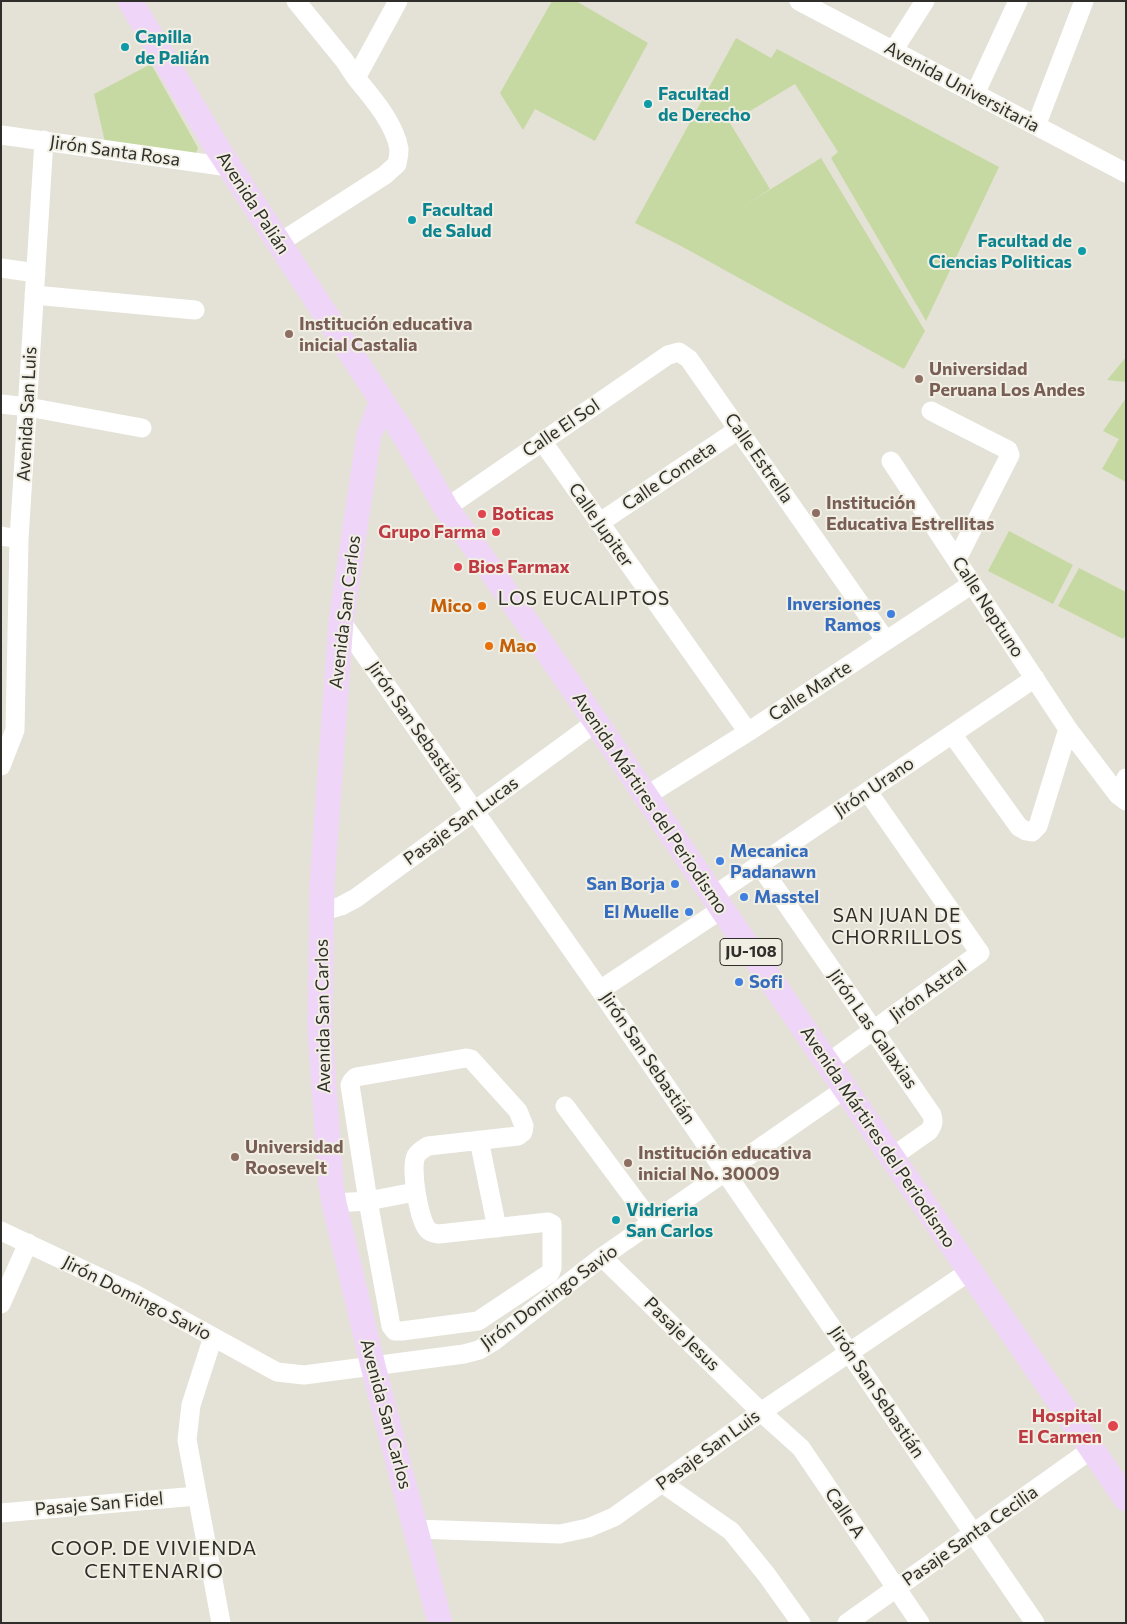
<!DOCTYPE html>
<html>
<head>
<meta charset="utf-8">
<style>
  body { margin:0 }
  #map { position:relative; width:1127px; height:1624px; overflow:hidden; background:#e4e2d6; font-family:Commissioner,sans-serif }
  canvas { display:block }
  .frame { position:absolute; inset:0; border:2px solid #2f2e2a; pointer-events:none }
</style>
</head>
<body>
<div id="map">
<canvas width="1127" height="1624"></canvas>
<div class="frame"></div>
</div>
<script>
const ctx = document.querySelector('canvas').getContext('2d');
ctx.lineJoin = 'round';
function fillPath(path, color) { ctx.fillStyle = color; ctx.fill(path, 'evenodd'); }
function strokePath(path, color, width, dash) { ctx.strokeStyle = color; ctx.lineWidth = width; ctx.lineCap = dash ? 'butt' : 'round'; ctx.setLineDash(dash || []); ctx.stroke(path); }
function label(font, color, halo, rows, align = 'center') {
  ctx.font = font + ' Commissioner,sans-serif'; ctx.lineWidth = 4; ctx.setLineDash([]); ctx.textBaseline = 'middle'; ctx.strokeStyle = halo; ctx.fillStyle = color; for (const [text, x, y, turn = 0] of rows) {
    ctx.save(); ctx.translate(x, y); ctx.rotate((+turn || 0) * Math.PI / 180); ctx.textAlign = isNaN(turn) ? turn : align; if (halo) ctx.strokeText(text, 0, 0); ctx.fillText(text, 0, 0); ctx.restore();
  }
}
const green = new Path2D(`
  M552,1h24l72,42 -53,98 -60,-32 -12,21 -23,-37z
  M736,38l35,20 6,-9 222,118 -73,154 -95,-163 7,-6 -43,-68 -65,39 40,66 -28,18 79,-49 104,173 -21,38 -223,-123 -46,-23z
  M151,64l47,84 -3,8 -90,-14 -11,-48z
  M1126,357v25l-19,-2z
  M1126,398v84l-24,-13 17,-30 -16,-8z
  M1009,531l64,34 -20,39 -65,-33z
  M1079,568l47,24v43l-3,4 -65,-33z`);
const minor = new Path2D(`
  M296,1l48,59 12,18
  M799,1l327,172
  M893,51l32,-50
  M975,94l43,-93
  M1036,126l48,-125
  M1,135l228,32
  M279,243l106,-68 12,-11c1,-4 2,-10 2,-15 -4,-25 -27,-52 -43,-71l42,-77
  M1,268l35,5
  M34,295l161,15
  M1,404l27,3 114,21
  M931,411l77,39 2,5 -53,104
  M542,441l206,291
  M891,461l177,268 50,66 8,6
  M446,508l222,-153 11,-3 10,7 197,282
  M599,523l140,-94
  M1,536l18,3
  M341,621l259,369 435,633
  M952,734l67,93 7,4 6,1 6,-6 30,-97
  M1,766l14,-36 4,-191 25,-399
  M1118,795l8,-17
  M646,796l102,-64 224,-148
  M759,864l173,251c2,7 1,10 -3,16l-37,26
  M713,896l322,-218
  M321,912l20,-6 15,-8 240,-176
  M600,990l122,-81
  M466,1058l5,1 47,52 6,15 -1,6 -5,4 -90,10c-5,3 -9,5 -12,10 -6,12 3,65 12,74 3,3 6,3 11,4l109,-12 4,2v44l-2,5 -72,48 -76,10h-7l-4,-5 -23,-125 -18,-116 2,-4 4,-4z
  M828,1063l152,-110 -112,-161
  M565,1106l87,117
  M479,1140l18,88
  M334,1203l34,-2 47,-9
  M1,1231l134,63 142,78 27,3 160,-21 15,-4 15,-9 108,-84 243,-168
  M602,1257l159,155 40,36 119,175
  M1,1304l27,-61
  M213,1337l-22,68 -4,35 34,183
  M662,1483l69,48 35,43 35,49
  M1,1513l196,-17
  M416,1529l144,5 28,-6 26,-11 147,-105 209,-141
  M847,1623l245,-174`);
const major = new Path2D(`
  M130,1l88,148 188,289 40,70 28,38 122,176 126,187 404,590
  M382,401l-13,34 -28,186 -19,264 -2,145 11,155 3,18 39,163 67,257`);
const markers = [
  [125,47,5,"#0f9aa8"],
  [648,104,5,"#0f9aa8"],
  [412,220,5,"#0f9aa8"],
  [1082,251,5,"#0f9aa8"],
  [289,334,5,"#8d6e63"],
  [919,379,5,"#8d6e63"],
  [816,513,5,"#8d6e63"],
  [482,514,5,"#e0444e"],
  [496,532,5,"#e0444e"],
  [458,567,5,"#e0444e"],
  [482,606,5,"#e8710a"],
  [891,614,5,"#3f7fe0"],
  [489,646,5,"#e8710a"],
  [720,861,5,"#3f7fe0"],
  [675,884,5,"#3f7fe0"],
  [744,897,5,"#3f7fe0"],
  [689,912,5,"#3f7fe0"],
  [739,982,5,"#3f7fe0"],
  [235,1157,5,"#8d6e63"],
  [628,1163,5,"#8d6e63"],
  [616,1220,5,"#0f9aa8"],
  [1113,1426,6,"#e0444e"]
];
const shields = [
  [751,952,62]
];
const shieldNames = [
  ["JU-108",751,952]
];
const cultureNames = [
  ["Capilla",135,37],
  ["de Palián",135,58],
  ["Facultad",658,94],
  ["de Derecho",658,115],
  ["Facultad",422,210],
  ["de Salud",422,231],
  ["Facultad de",1072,241,"right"],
  ["Ciencias Politicas",1072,262,"right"],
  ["Vidrieria",626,1210],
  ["San Carlos",626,1231]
];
const streetNames = [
  ["Avenida Universitaria",962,87,28],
  ["Jirón Santa Rosa",115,151,8],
  ["Avenida Palián",253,203,57],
  ["Avenida San Luis",27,414,-87],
  ["Calle El Sol",561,428,-34],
  ["Calle Estrella",759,458,55],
  ["Calle Cometa",669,476,-34],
  ["Calle Jupiter",601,525,55],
  ["Calle Neptuno",988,607,57],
  ["Avenida San Carlos",345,612,-83],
  ["Calle Marte",810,691,-33],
  ["Jirón San Sebastián",416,727,55],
  ["Jirón Urano",874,787,-34],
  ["Avenida Mártires del Periodismo",650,803,56],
  ["Pasaje San Lucas",461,821,-36],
  ["Jirón Astral",928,991,-36],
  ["Avenida San Carlos",323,1016,-91],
  ["Jirón Las Galaxias",873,1029,55],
  ["Jirón San Sebastián",648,1058,56],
  ["Avenida Mártires del Periodismo",878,1137,56],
  ["Jirón Domingo Savio",549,1297,-36],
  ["Jirón Domingo Savio",137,1298,27],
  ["Pasaje Jesus",682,1334,44],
  ["Jirón San Sebastián",877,1392,56],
  ["Avenida San Carlos",386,1414,75],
  ["Pasaje San Luis",708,1450,-36],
  ["Pasaje San Fidel",99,1504,-5],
  ["Calle A",845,1513,56],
  ["Pasaje Santa Cecilia",970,1536,-35]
];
const educationNames = [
  ["Institución educativa",299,324],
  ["inicial Castalia",299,345],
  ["Universidad",929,369],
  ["Peruana Los Andes",929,390],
  ["Institución",826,503],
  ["Educativa Estrellitas",826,524],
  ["Universidad",245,1147],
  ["Roosevelt",245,1168],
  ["Institución educativa",638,1153],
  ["inicial No. 30009",638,1174]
];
const healthNames = [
  ["Boticas",492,514],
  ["Grupo Farma",486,532,"right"],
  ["Bios Farmax",468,567],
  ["Hospital",1102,1416,"right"],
  ["El Carmen",1102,1437,"right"]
];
const shopNames = [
  ["Inversiones",881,604],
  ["Ramos",881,625],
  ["Mecanica",730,851,"left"],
  ["Padanawn",730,872,"left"],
  ["San Borja",665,884],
  ["Masstel",754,897,"left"],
  ["El Muelle",679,912],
  ["Sofi",749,982,"left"]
];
const foodNames = [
  ["Mico",472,606],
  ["Mao",499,646,"left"]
];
const neighbourhoodNames = [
  ["LOS EUCALIPTOS",584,599],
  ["SAN JUAN DE",897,916],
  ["CHORRILLOS",897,938]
];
const quarterNames = [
  ["COOP. DE VIVIENDA",154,1548],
  ["CENTENARIO",154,1571]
];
fillPath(green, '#c6d9a2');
strokePath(minor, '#fff', 19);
strokePath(major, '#efd6f8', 25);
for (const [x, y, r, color] of markers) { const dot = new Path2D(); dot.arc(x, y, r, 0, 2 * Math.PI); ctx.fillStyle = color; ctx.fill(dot); strokePath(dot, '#f1efe3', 2); }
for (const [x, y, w] of shields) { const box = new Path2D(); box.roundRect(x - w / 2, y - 13.5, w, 27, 4); ctx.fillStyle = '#f1efe3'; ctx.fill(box); strokePath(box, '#2f2e2a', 1); }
label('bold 16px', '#2f2e2a', null, shieldNames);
label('bold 18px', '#0d838f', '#f1efe3', cultureNames, 'left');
label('18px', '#2f2e2a', '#f1efe3', streetNames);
label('bold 18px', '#785e54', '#f1efe3', educationNames, 'left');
label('bold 18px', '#be3a42', '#f1efe3', healthNames, 'left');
label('bold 18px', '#366cbe', '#f1efe3', shopNames, 'right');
label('bold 18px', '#c56008', '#f1efe3', foodNames, 'right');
ctx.letterSpacing = '1px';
label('19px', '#2f2e2a', '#f1efe3', neighbourhoodNames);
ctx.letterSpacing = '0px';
ctx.letterSpacing = '1px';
label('20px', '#2f2e2a', '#f1efe3', quarterNames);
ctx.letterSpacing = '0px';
</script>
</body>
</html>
